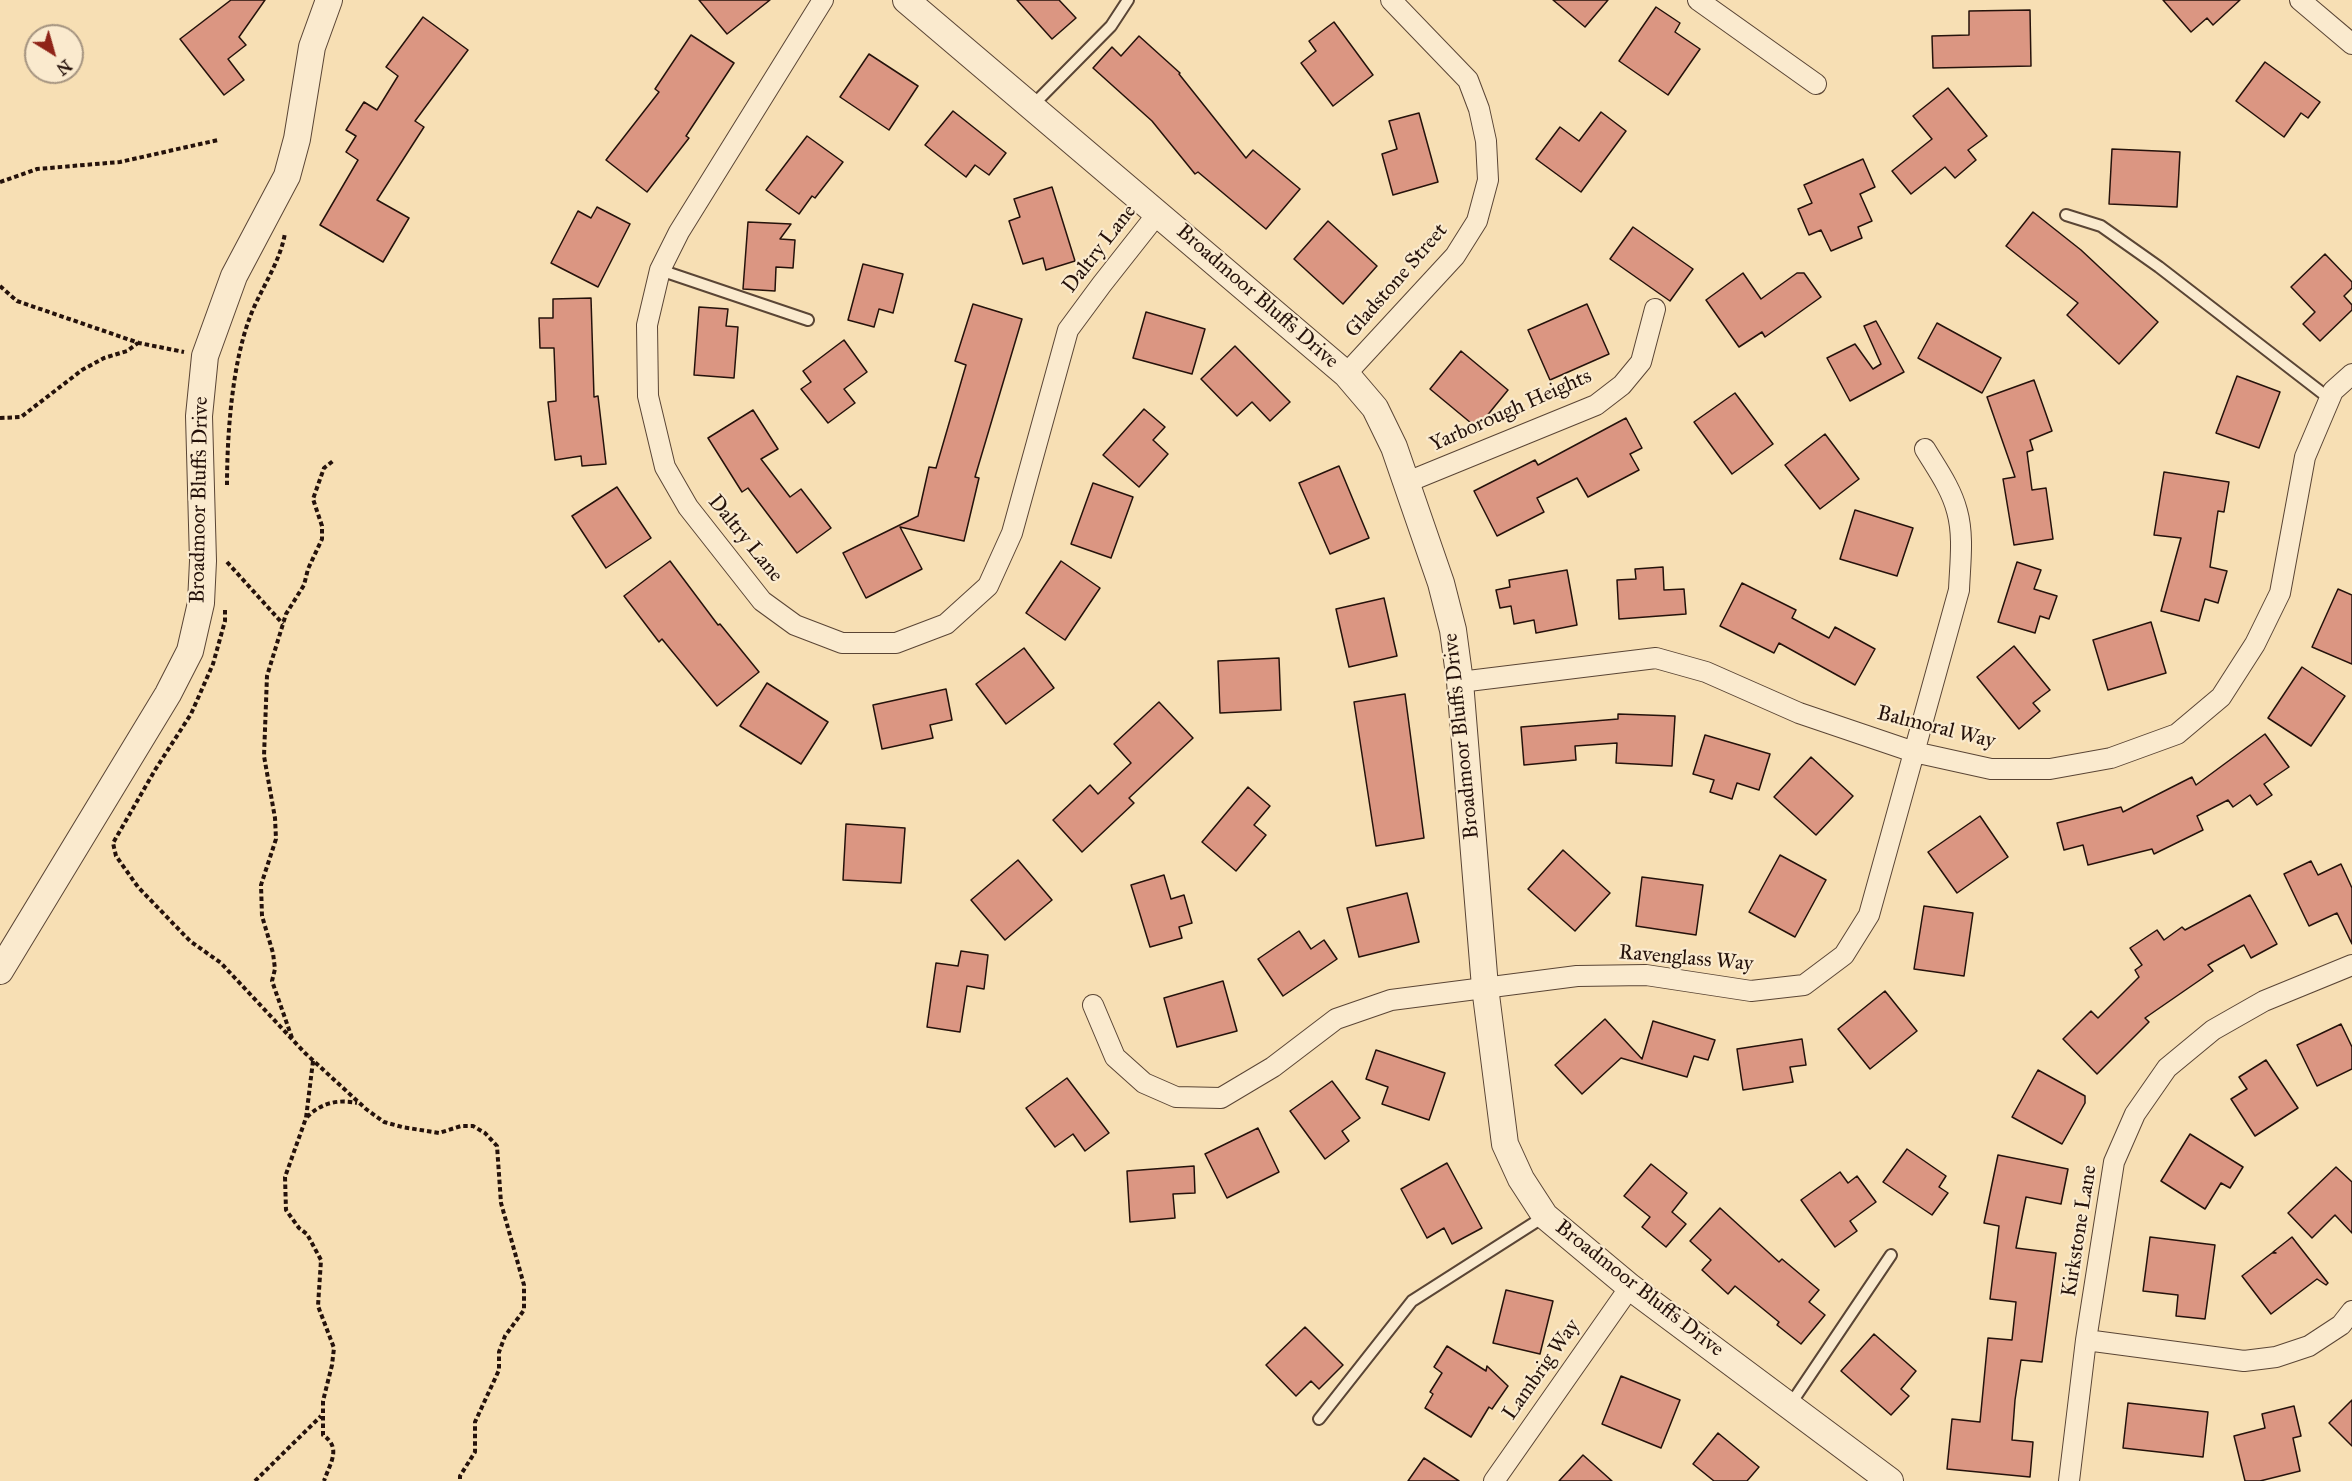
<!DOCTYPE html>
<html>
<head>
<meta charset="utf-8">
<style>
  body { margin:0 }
  #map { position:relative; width:2352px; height:1481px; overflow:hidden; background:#f7dfb4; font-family:"IM FELL Great Primer",serif }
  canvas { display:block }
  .north { position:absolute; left:24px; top:24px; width:60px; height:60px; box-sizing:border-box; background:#faeace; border:2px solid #a59480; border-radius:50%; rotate:143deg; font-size:16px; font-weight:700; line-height:24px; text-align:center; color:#25120b }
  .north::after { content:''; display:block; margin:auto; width:21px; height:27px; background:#8f2418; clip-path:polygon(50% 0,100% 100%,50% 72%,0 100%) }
</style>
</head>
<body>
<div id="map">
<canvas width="2352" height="1481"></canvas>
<div class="north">N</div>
</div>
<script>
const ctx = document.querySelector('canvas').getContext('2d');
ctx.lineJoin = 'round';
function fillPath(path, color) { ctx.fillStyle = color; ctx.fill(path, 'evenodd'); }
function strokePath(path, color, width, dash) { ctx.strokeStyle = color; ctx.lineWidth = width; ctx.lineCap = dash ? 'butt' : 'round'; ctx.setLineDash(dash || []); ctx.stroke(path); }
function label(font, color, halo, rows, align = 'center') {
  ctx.font = font + ' "IM FELL Great Primer",serif'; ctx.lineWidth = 4.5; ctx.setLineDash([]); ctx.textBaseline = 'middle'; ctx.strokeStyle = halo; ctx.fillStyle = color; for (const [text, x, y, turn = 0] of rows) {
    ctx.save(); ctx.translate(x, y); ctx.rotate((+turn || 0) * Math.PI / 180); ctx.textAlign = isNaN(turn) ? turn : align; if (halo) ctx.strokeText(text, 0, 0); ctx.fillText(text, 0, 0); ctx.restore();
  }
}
const building = new Path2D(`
  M231,0h34l-26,37 7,8 -18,14 16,21 -20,15 -44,-56z
  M699,0h71l-43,34z
  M1017,0h42l17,18 -24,21z
  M1553,0h55l-23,27z
  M2163,0h77l-27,25 -6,-7 -16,14z
  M1656,7l24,16 -5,9 25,17 -32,46 -49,-34z
  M2030,10l1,56 -98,2 -1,-32 37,-1v-24z
  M423,17l45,33 -53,71 9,6 -47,73 32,18 -26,44 -63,-37 38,-65 -12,-8 10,-16 -10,-6 18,-28 13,8 21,-34 -12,-9z
  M1334,22l39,53 -40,31 -32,-43 15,-12 -7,-10z
  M691,35l43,28 -48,73 3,2 -42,54 -41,-32 53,-68 -4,-3z
  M1139,36l41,37 -1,1 67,84 7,-8 47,39 -34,40 -68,-57 -3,2 -43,-53 -59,-53 19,-21 9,9z
  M869,54l49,32 -29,44 -49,-33z
  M2265,62l55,40 -12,16 -7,-5 -17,24 -48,-36z
  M1948,88l39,48 -19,14 8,10 -21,18 -10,-11 -34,27 -19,-23 40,-32 -19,-23z
  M953,111l53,42 -17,22 -14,-10 -9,12 -41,-32z
  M1601,112l25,19 -45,61 -45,-33 24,-32 19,14z
  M1419,113l19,69 -45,13 -11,-41 15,-5 -8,-28z
  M807,136l36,26 -28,36 -3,-2 -13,18 -33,-24z
  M2112,149l68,3 -3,55 -68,-3z
  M1863,159l12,28 -15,7 12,27 -14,6 4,11 -31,13 -10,-21 -12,5 -11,-26 14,-6 -8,-18z
  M1052,187l23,74 -29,9 -3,-12 -20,6 -14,-43 11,-4 -6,-18z
  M597,207l33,17 -32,63 -47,-24 27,-52 13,7z
  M2033,212l48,38 77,72 -39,42 -52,-49 11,-12 -72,-57z
  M1328,221l49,45 -34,38 -49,-45z
  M748,222l43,2 -11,15 15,1 -2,28 -17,-1 -1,24 -32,-2z
  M1633,227l60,42 -23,32 -60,-42z
  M2325,254l27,28v6l-8,8 8,9v5l-32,31 -17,-17 12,-12 -24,-25z
  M863,264l40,10 -10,39 -14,-4 -5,18 -26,-7z
  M1743,273l18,26 36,-26h7l17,24 -56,40 -3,-5 -23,15 -33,-47z
  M591,298l3,99 4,-1 8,68 -24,2 -1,-10 -26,4 -7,-58 8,-1 -2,-53h-14l-1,-30h14v-19z
  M973,304l49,15 -47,158 4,1 -15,63 -64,-14 22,42 -56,29 -23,-45 75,-37 11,-49 7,1 30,-103 -11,-4z
  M1587,304l22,50 -59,26 -22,-50z
  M699,307l29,2 -2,17 12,1 -4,51 -40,-3z
  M1146,312l59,17 -13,45 -59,-16z
  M1876,321l28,51 -54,29 -23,-43 28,-14 18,25 8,-5 -17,-38z
  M1937,323l64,35 -19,35 -64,-35z
  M844,340l23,32 -23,17 11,14 -27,20 -27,-34 10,-7 -8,-11z
  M1235,346l55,56 -20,19 -18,-19 -15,14 -36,-37z
  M1461,351l47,39 -31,38 -47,-39z
  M2237,376l43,16 -21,56 -43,-15z
  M2034,380l18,51 -22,9 3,10 -6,2 5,38 14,-2 7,51 -39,6 -11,-66 12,-2 -28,-80z
  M1735,393l38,51 -41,30 -38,-52z
  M1144,409l21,18 -12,13 15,14 -29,33 -36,-32z
  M753,410l25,39 -17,10 29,38 11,-8 30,39 -34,25 -49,-65 -6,4 -34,-54z
  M1626,418l16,30 -12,6 9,16 -51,27 -11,-19 -40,20 7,14 -47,24 -23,-45 61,-31 3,5z
  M1825,434l34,45 -39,30 -35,-44z
  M1339,466l30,72 -39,16 -31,-71z
  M2164,472l65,10 -5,30 -6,-1 -8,56 17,4 -9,32 -13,-4 -6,22 -38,-10 20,-73 -27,-3z
  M1093,483l40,14 -22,61 -40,-14z
  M617,487l34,51 -45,30 -34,-52z
  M1855,510l58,18 -16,48 -57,-17z
  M670,561l48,64 2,-1 39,48 -42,34 -55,-67 -3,3 -35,-46z
  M1061,561l39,27 -35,52 -39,-27z
  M2017,562l24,8 -7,19 23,7 -8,23 -9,-3 -5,17 -37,-11z
  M1663,567l1,23 20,-1 2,25 -67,5 -2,-39 19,-1 -1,-10z
  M1567,570l10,55 -41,8 -2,-13 -20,4 -3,-18 -11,2 -4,-18 14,-3 -1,-7z
  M1742,583l54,27 -4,8 37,20 6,-11 40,22 -20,36 -76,-42 -5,10 -54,-27z
  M2338,589l14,6v69l-40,-17z
  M1384,598l13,58 -48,11 -13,-58z
  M2151,622l15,51 -58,17 -15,-50z
  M2014,646l36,44 -17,13 7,8 -21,18 -42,-52z
  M1024,648l30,40 -48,36 -30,-40z
  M1279,658l2,52 -61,3 -2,-52z
  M2302,667l43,29 -34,50 -43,-28z
  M767,683l61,39 -27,42 -61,-38z
  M946,689l6,31 -22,5 3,13 -51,11 -9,-44z
  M1405,694l19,144 -48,8 -22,-144z
  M1159,702l34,36 -64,60 5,5 -52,49 -29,-32 37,-35 8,9 33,-31 -17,-19z
  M1618,714l57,2 -3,50 -56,-3 1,-20 -42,3 1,14 -52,5 -3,-38 97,-8z
  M2265,734l24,33 -25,17 8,11 -15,10 -7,-10 -17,12 -5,-7 -31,16 6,14 -49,24 -2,-5 -64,16 -5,-20 -19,5 -7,-27 64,-16 2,5 69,-35 4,8z
  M1705,735l65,19 -11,36 -22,-7 -5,16 -22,-7 4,-12 -21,-6z
  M1811,757l42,39 -37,39 -42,-38z
  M1248,787l22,19 -16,19 12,10 -30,36 -34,-29z
  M1980,816l28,41 -51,36 -29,-41z
  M846,824l59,4 -4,55 -58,-3z
  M1563,850l47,43 -35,38 -47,-42z
  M1780,855l46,25 -31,57 -46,-25z
  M1018,860l34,40 -47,40 -34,-40z
  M2311,861l7,14 23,-11 11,24v56l-15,-31 -28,13 -25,-52z
  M1164,875l7,24 13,-4 8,28 -13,4 3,11 -32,9 -19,-62z
  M1642,877l61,8 -7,50 -60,-9z
  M1407,893l12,49 -60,15 -12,-49z
  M2250,895l27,49 -26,14 -7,-13 -36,20 5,6 -68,47 4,4 -52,52 -34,-35 28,-28 7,7 41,-41 -4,-7 7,-5 -12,-17 27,-18 7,10 18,-13 3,3z
  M1924,906l49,7 -9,63 -50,-7z
  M1299,931l12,18 13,-9 13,19 -54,37 -25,-37z
  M961,951l27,4 -4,34 -17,-3 -7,46 -33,-5 9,-64 22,3z
  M1223,981l14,50 -60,16 -13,-49z
  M1885,991l32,40 -47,38 -32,-40z
  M1605,1019l37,40 11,-38 62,19 -7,20 -14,-4 -7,21 -66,-19 -39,36 -27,-29z
  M2341,1024l11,23v22l-35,17 -20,-41z
  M1802,1039l4,26 -16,2 3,15 -50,8 -6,-41z
  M1376,1050l69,23 -16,47 -47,-16 6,-17 -22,-8z
  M2266,1060l32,48 -43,28 -24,-37 16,-10 -8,-12z
  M2038,1070l47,26v7l-23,41 -50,-27z
  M1067,1078l42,55 -24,18 -12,-17 -18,13 -29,-39z
  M1332,1081l28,37 -18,13 7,10 -24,18 -35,-48z
  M1258,1128l21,44 -52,26 -22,-44z
  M2190,1134l53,33 -13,21 -9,-5 -16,26 -44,-28z
  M1907,1149l39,27 -7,11 9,6 -16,22 -49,-33z
  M1998,1155l70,14 -7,35 -35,-7 -10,51 40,5 -14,109 -21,-2 -6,40 -3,40 21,2 -3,35 -83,-8 5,-50 28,3 8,-84 24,2 4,-38 -26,-3 9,-73 -15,-3z
  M1447,1163l35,65 -30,16 -8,-16 -17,10 -26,-49z
  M1651,1164l36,29 -15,19 14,12 -20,23 -24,-20 8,-10 -26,-21z
  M1194,1166l1,27 -22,1 2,24 -45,4 -3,-51z
  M2336,1167l16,15v51l-17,-18 -23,23 -24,-25z
  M1840,1172l8,11 9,-7 19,26 -26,19 7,10 -22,16 -34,-47z
  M1720,1208l59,54 3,-3 37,31 -10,12 16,13 -24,29 -24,-19 2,-3 -44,-36 -7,8 -26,-24 9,-10 -21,-19z
  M2150,1237l65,8 -10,74 -29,-3 2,-21 -35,-4z
  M2292,1237l36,46 -2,2 -9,-6 -46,35 -29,-38 30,-23h4l-3,-1z
  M1506,1290l47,11 -13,53 -47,-11z
  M1305,1327l38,38 -24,24 -8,-8 -15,15 -30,-31z
  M1874,1334l42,37 -15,18 8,7 -18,19 -50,-44z
  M1447,1346l39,25 1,-5 21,20 -16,23 -3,-2 -18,30 -46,-29 8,-14 -3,-2 12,-19 -8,-6z
  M1621,1376l59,24 -19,48 -59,-24z
  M2352,1400v46l-23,-23z
  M2128,1403l80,9 -5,45 -80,-9z
  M2294,1406l7,30 -8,2 7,33 -40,10h-15l-11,-45 31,-8 -3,-14z
  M1718,1433l41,34 -12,14h-33l-21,-17z
  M1583,1455l29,26h-53z
  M1424,1458l35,23h-51z`);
const path = new Path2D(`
  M0,182l37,-13 83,-7 98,-22
  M0,286l17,15 122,42 45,9
  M0,418l21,-1 61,-47 22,-12 23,-7 11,-8
  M227,485c0,-50 5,-121 23,-168 11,-29 30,-54 35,-84
  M227,562l56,62
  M225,610v11l-12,43 -22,50 -36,56 -42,73 3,13 22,31 52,54 31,22 84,90 61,56 18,13 18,5 37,6 22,-7h12l12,7 12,13 4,57 23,82v25l-19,26 -6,16v18l-24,52v30l-15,24v5
  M292,1038l-20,-57 3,-12 -2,-16 -11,-37 -1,-31 15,-46 -1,-21 -11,-62 3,-80 19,-62 18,-29 4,-16 14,-30v-13l-9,-27 11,-31 9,-7
  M313,1061l-7,57 -21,59 1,33 13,18 8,6 14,26 -3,46 16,42 -2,17 -9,36v34c19,13 7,28 1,46
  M307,1117c14,-14 31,-18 50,-14
  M255,1481l66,-65`);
const service = new Path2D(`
  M1032,106l79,-80 17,-26
  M2066,215l35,11 58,41 171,132
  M660,270l148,50
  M1790,1405l101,-150
  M1319,1419l93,-118 133,-85`);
const minor = new Path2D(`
  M823,0l-144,232 -19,38 -13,55 1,71 17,71 23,40 74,94 33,24 47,18h54l50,-19 42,-38 24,-53 56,-203 34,-46 56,-71
  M1698,0l118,84
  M2300,0l52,44
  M1346,374l109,-118 22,-35 11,-41 -2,-39 -7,-32 -11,-29 -77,-80
  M1405,483l191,-78 26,-20 19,-23 14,-53
  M1460,682l196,-24 50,14 93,41 115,39 77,17h59l61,-11 66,-24 44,-37 34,-53 25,-51 25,-136 28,-66 19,-17
  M1093,1005l22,52 29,26 32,14 45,1 52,-31 63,-48 55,-19 186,-24 69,-1 105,16 53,-6 40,-30 25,-40 90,-325c1,-26 5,-54 -2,-79 -6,-23 -20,-42 -32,-62
  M2086,1340l158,21 32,-4 33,-11 32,-21 11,-14
  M1494,1481l136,-194
  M2069,1481l17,-141 28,-178 21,-48 32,-46 46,-38 51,-29 88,-36`);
const tertiary = new Path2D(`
  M906,0l440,374 29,34 19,39 47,136 12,47 7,52 25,305 20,157 16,35 24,37 85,71 260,194
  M0,971l168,-277 22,-43 11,-48 2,-42 -4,-145 6,-60 29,-80 53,-100 10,-37 15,-92 17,-47`);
const streetNames = [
  ["Daltry Lane",1100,249,-52],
  ["Gladstone Street",1397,281,-49],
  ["Broadmoor Bluffs Drive",1257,297,41],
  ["Yarborough Heights",1511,411,-24],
  ["Broadmoor Bluffs Drive",200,500,-89],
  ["Daltry Lane",745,539,51],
  ["Balmoral Way",1936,728,14],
  ["Broadmoor Bluffs Drive",1462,736,-96],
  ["Ravenglass Way",1686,959,5],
  ["Kirkstone Lane",2080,1231,-81],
  ["Broadmoor Bluffs Drive",1639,1289,38],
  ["Lambrig Way",1542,1370,-55]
];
fillPath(building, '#db9682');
strokePath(building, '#25120b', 1.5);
strokePath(service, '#5a4535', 14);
strokePath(minor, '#5a4535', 22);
strokePath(tertiary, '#5a4535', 28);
strokePath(path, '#25120b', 4, [4.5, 3]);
strokePath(service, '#faeace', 10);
strokePath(minor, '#faeace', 20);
strokePath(tertiary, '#faeace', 26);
label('21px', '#25120b', '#faeace', streetNames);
</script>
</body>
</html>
